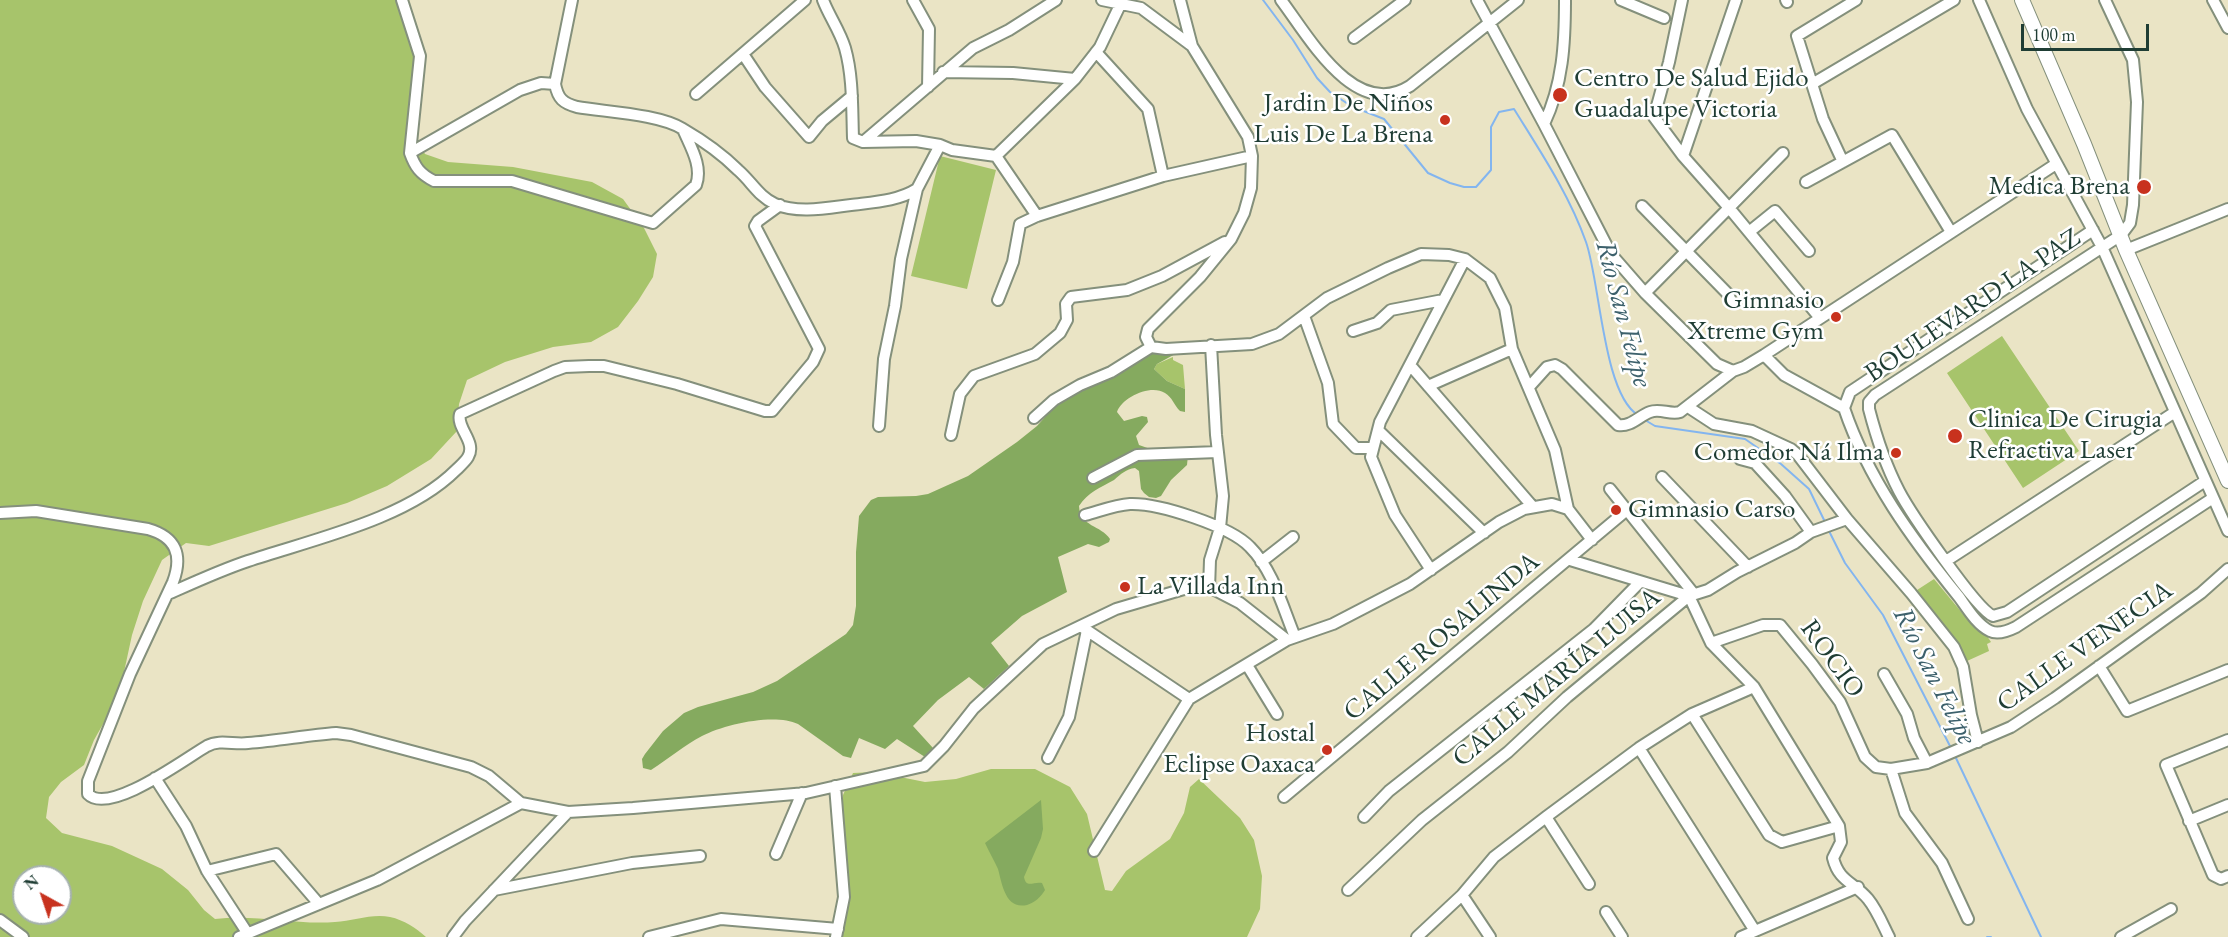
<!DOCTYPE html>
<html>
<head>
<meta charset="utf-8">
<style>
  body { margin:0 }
  #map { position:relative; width:2228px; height:937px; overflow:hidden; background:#eae4c5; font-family:"EB Garamond",serif }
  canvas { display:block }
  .north { position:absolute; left:12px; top:865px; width:60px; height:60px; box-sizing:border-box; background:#fff; border:2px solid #a5b1ae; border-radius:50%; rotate:320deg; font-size:16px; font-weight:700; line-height:24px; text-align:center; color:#1f3d34 }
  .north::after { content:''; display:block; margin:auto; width:21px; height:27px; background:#c8321e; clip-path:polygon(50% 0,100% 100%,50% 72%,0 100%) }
  .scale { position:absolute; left:2021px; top:24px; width:128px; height:27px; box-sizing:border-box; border:3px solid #1f3d34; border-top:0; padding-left:8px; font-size:18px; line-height:21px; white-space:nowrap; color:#1f3d34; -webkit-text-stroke:4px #fff; paint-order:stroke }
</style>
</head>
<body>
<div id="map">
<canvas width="2228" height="937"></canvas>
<div class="north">N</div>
<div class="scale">100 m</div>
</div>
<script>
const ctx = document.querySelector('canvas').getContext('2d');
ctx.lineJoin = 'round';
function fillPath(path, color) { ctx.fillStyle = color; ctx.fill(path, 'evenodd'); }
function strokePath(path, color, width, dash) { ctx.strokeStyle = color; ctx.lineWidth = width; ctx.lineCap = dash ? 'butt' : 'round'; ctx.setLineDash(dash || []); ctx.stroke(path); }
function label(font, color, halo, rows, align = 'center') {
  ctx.font = font + ' "EB Garamond",serif'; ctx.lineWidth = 5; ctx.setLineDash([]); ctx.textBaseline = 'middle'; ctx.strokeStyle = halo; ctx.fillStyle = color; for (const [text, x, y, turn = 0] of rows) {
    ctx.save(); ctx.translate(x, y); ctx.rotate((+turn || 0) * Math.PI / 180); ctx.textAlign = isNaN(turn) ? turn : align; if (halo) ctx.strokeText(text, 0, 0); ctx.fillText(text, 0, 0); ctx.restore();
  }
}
const green = new Path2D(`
  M0,0h405l12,40 -2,96 10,18 23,8 65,5 79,15 31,17 21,29 13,26 -4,23 -15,24 -20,26 -27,15 -38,5 -48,15 -38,18 -8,24 -2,27 -26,28 -44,27 -40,17 -138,43 -23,-3 -24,17 -19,41 -11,34 -8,37 -13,38 -17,30 -10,25 -23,17 -12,15 -3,21 16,15 50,13 50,23 26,21 16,20 11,9c41,-5 80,6 120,3 18,-1 38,-9 55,-5 14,3 26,11 36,20h-426zM24,877h36v36h-36z
  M940,156l56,14 -29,119 -56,-13z
  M2002,336l77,115 -56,37 -76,-115z
  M1173,357v3l10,5 2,24 -18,-8 -13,-12 3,-5z
  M1934,579l39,47 14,10 4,6 -4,2 2,7 -22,10 -53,-69z
  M991,769h44l35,18 17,27 18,76 7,1 14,-20 44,-32 14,-26 6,-26 9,-8 41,39 14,22 8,36 -2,33 -13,28h-414l9,-54 1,-88 10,-22 22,-1 50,10 31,-3z`);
const forest = new Path2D(`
  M1159,349l18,4 -20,11 -3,5 13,12 18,8v23l-5,-1c-6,-6 -8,-14 -15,-18 -14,-9 -43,4 -48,19l7,9 18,-5 5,1 1,5 -12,14 3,9 17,6 32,4 -1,10 -16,15 -10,16 -5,2 -7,-1 -5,-4 -3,-4 -2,-18 -4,-3c-9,1 -14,6 -21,12 -14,8 -26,12 -35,26 1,21 22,19 31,33l-1,3 -10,5 -11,-3 -30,13 9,35 -45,24 -31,27 18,23 -25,23 -15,-12 -31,23 -25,26 20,22 -8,9 -28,-18 -12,10 -26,-11 -8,20 -8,-2 -45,-32c-23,-11 -73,0 -96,12 -17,9 -34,23 -51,34l-8,-2 -1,-9 3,-5 18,-23 21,-18 14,-6 55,-15 24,-11 69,-47 7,-9 3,-19v-54l3,-36 12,-16 7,-3 38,-1 12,-2 40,-18 49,-34 20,-16 35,-39z
  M1041,800l2,29 -2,9 -17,39c2,12 10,4 18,6l3,7c-4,7 -11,13 -18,15 -22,5 -25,-22 -29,-36 -4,-9 -9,-17 -13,-26z`);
const stream = new Path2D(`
  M1263,0l30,40 24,38 13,14 21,14 33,13 44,54 22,10 14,4h12l15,-17v-43l8,-15 15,-3c26,42 55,85 72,133 14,39 17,152 52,173
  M1645,420l10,6 90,13 36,25 28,25 17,35
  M1828,529l17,34 38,52 68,133
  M1955,756l86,181
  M1987,937h4`);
const minor = new Path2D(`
  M402,0l18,56 -10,97c5,14 10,21 24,28h78l141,42 43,-38c7,-19 -6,-39 -13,-56
  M572,0l-17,84c3,15 8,19 22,23 29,5 82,7 106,22 19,11 40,26 55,41 13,11 21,27 37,34 23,10 52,4 76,1 23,-3 47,-4 66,-16
  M823,0c6,16 17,31 22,48 8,28 7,60 8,90l10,4 53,-1 24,4 12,5 44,6
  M913,0l16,29 -1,58
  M1102,0l39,8 51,38
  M1180,0l12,46 56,91 4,19 -1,32 -7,25 -13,26 -31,38 -52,52 -2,8 5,10 15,2 86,-5 27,-10 48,-36 61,-30 33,-14 28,1 16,4 25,19 15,30 7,41 43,101 13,59 24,31
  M1281,0c28,37 74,121 129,86l108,-86
  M1477,0l67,124 67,130 34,39 72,71 16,7
  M1621,0l43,18
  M1682,0l-13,62 -15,55 29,39 47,53 90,109
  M1786,0l1,2
  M1979,0l48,109 75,138 126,284
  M2105,0l28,60 4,42 -4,103 -3,18 -9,12 -246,160 -6,7v7c7,27 17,57 30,82 11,21 77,118 94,125l14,-4 198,-131
  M2213,0l15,28
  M1354,38l51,-38
  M1096,52l52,57 15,67
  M743,54l22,33 44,50 13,-16 30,-25
  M943,72l70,1 62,6
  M1812,84l142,-84
  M696,94l109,-94
  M1544,124c19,-40 21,-81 21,-124
  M863,142l110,-94 36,-18 47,-30
  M410,153l110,-63 21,-7 14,1
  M996,156l79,-77 25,-32 21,-44
  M996,156l41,60
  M1683,156l53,-156
  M1843,162l-20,-43 -26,-83 59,-36
  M1806,182l86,-47 59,97
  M1642,206l86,88 4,9
  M2093,230l-243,162 -6,16c24,71 68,131 115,189 8,11 18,28 31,34 8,4 18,0 26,-4l197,-129
  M1749,232l26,-21 34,40
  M2126,250l102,-41
  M1645,293l138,-140
  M998,300l15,-38 7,-38 17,-8 126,-40 89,-20
  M1304,316l24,67 5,41 23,24h17
  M1353,331l24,-8 14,-13 52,-10
  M1764,355l20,20 60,33
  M1410,365l123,142
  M1428,386l84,-37
  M1529,387l18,-20 8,-2 7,4 56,56c13,2 21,-9 32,-13 10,-4 20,3 30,0l53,-41 11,-4 20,-12 292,-191
  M1688,407l26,17 38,7 39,18 7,6 49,64 64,74 43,54 9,20 8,48 7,27
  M1034,418l20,-18 26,-15 31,-13 40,-25
  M879,426l5,-67 11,-53 6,-47 16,-70 23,-44
  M1378,430l106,103
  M951,435l9,-41 14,-18 61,-22 25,-21 7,-13 -1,-16 5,-7 56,-7 35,-14 63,-34
  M1740,459l15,4 30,33 26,36
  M1662,477l86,90
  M1093,478l44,-23 81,-3
  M1610,489l84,105
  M0,513l36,-2 112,18c28,8 35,26 25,53l-43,92 -42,107v13c21,22 98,-36 119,-48 13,-7 27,-1 41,-3 30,-2 59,-8 88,-10l15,2 120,32 18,9 32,27 47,9 65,-4 173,-15 118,-27 20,-20 30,-38 69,-64 73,-35 68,-20h29l27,14 47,37
  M1085,515c15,-4 30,-10 45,-11 29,-1 100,22 120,43 23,23 33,61 45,90
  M1570,560l119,36 22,47 43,44 85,139 2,16 -8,16c6,24 21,24 35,41 9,11 15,26 21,38
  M1946,561l229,-149
  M1261,562l32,-25
  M1431,570l-36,-55 -24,-58 9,-35 85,-163
  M1209,589l1,-29 10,-32 3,-32 -7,-61 -5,-90
  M168,594c27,-12 53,-24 80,-33 66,-22 159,-42 208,-91 4,-4 9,-8 12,-13 9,-15 -12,-29 -8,-43l94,-43 11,-4 24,-1h15l73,18 88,27h7l41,-49 6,-13 -64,-123 3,-5 22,-16
  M1082,627l107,72
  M1711,643l52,-18h17l32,39 28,38 25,55 11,10 15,2 36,-6 84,-36 44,-29 146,-105 27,-24
  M1247,665l30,49
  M2099,666l28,45 101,-41
  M1884,674l23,40 7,24 13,25
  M1692,714l77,121 13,7 57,-16
  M2228,740l-62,25 47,110 8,4 7,-3
  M1639,748l116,183
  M1048,758l21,-41 18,-87
  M1891,769l14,44 37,50 26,56
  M155,778l31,48 21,45 41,63
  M835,786l9,111 -8,40
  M1284,797l343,-287
  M1364,817l25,-26 205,-162 46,-47
  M1546,817l43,67
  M2189,821l39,-16
  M1094,851l95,-152 98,-59 46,-16 77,-40 89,-62 25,-13 28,-5 16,5
  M776,854l26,-61
  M207,871l69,-17 43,50
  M494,890l138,-27 68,-7
  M1348,890l74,-70 86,-68 59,-55 122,-101 19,-6 29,-18 58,-29 16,-11 36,-13
  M1462,895l28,42
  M1606,912l16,25
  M0,920l23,17
  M239,937l138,-57 144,-77
  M453,937l12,-16 103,-109
  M649,937l72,-18 117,10
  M1417,937l45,-42 32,-38 52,-40 93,-69 53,-34 62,-27
  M1741,937l117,-50
  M2121,937l50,-28`);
const major = new Path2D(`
  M2022,0l62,144 42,106 102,231`);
const markers = [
  [1560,95,8,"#c8321e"],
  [1445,120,6,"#c8321e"],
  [2144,187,8,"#c8321e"],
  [1836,317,6,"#c8321e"],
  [1955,436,8,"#c8321e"],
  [1896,453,6,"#c8321e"],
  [1616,510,6,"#c8321e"],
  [1125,587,6,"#c8321e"],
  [1327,750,6,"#c8321e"]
];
const poiNames = [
  ["Centro De Salud Ejido",1574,79,"left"],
  ["Guadalupe Victoria",1574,110,"left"],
  ["Jardin De Niños",1433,104],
  ["Luis De La Brena",1433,135],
  ["Medica Brena",2130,187],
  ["Gimnasio",1824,301],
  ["Xtreme Gym",1824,332],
  ["Clinica De Cirugia",1968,420,"left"],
  ["Refractiva Laser",1968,451,"left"],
  ["Comedor Ná Ilma",1884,453],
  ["Gimnasio Carso",1628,510,"left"],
  ["La Villada Inn",1137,587,"left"],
  ["Hostal",1315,734],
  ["Eclipse Oaxaca",1315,765]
];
const streetNames = [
  ["BOULEVARD LA PAZ",1973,306,-34],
  ["CALLE ROSALINDA",1442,637,-40],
  ["CALLE VENECIA",2085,647,-35],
  ["ROCIO",1832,659,54],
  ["CALLE MARÍA LUISA",1557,678,-40]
];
const waterNames = [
  ["Río San Felipe",1623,314,75],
  ["Río San Felipe",1934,676,63]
];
fillPath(green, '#a7c46b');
fillPath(forest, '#85aa5f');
strokePath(stream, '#83b5ef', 2);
strokePath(minor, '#84907c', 14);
strokePath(major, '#84907c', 16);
strokePath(minor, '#fff', 10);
strokePath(major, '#fff', 14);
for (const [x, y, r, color] of markers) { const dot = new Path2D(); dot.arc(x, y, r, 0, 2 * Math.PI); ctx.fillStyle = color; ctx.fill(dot); strokePath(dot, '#fff', 2); }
label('27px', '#1f3d34', '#fff', poiNames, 'right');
label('27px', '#1f3d34', '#fff', streetNames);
label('italic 28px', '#3d616c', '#fff', waterNames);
</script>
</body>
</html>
